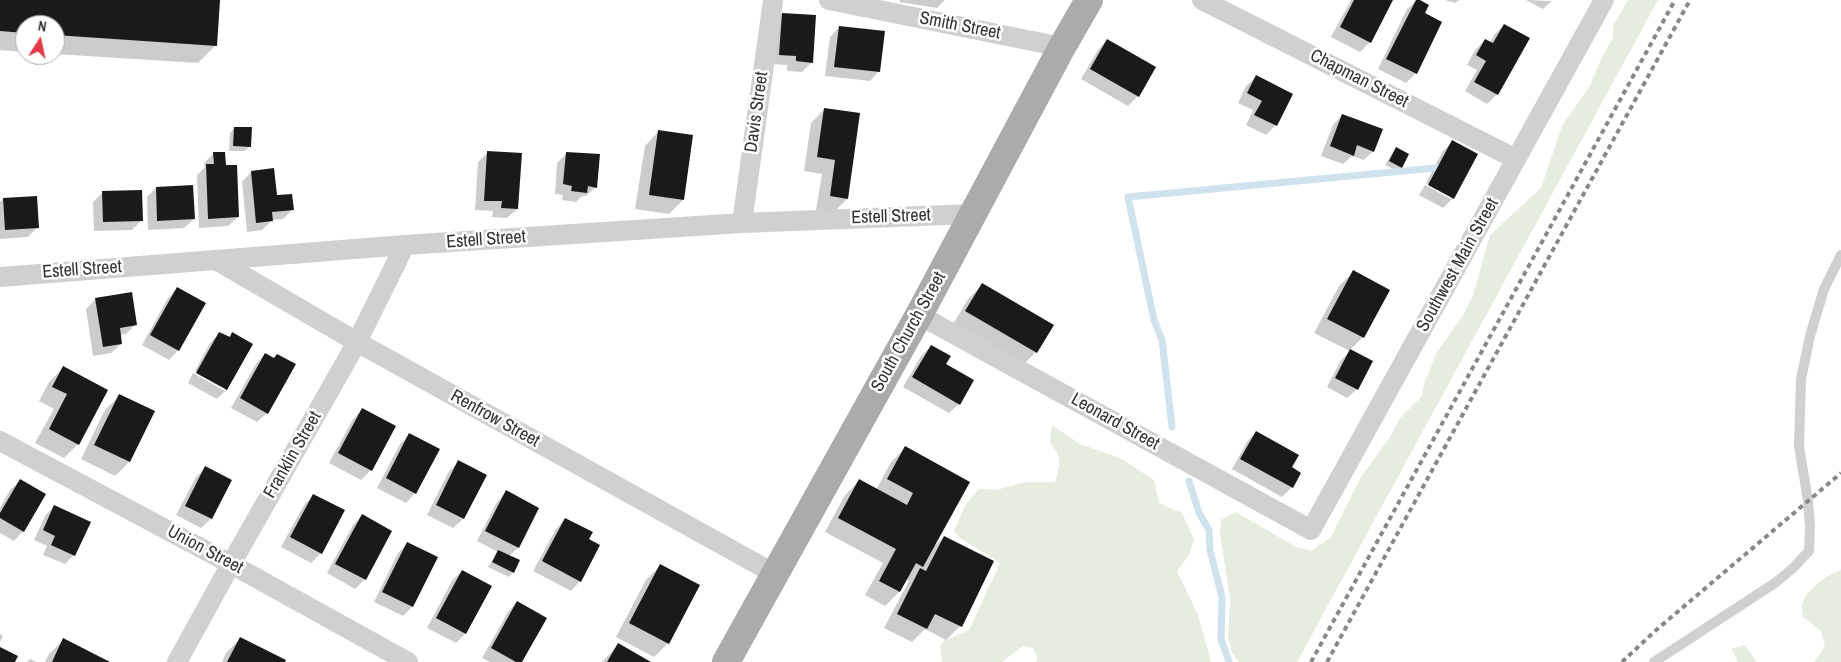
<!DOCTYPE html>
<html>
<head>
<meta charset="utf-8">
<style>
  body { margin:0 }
  #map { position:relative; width:1841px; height:662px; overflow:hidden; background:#fff; font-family:"Archivo Narrow",sans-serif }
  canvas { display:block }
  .north { position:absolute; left:15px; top:15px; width:50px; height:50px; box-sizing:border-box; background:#fff; border:1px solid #adadad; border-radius:50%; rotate:10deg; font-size:14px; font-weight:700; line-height:20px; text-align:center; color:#333 }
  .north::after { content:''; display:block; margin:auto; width:18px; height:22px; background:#e63946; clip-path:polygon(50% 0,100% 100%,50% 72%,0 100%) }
</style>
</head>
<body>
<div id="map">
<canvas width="1841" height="662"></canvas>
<div class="north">N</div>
</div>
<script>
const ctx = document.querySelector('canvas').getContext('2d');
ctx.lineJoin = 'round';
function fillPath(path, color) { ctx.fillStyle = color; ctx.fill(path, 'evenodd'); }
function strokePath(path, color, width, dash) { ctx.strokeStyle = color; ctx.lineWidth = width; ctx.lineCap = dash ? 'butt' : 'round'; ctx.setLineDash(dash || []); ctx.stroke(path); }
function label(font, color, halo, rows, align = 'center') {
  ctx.font = font + ' "Archivo Narrow",sans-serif'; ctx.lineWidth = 5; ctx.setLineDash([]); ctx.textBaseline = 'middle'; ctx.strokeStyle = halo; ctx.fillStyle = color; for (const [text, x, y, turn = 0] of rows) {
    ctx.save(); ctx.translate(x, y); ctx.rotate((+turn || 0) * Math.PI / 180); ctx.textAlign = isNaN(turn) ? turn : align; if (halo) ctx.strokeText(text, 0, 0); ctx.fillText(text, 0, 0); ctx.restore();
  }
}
const green = new Path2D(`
  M1628,0h30l-361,662h-58l-7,-9 -4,-16 2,-38 -10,-66 1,-13 15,-8 60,35 15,4 20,-14 30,-60 29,-40 10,-19 22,-22 2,-12 13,-32 27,-38 10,-22 16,-57 51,-47 21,-62 27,-39 14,-32 10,-17v-12z
  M1052,425l28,19 40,14 34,22 5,23 23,10 12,26 -5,16 -12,16 21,44 13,47h-176l3,-3 -5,-11 -10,-2 -21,16h-60l-2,-16 4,-5 25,-11 31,-67 -40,-25 -6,-7 11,-26 14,-16 17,1 30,-8h29c6,-19 7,-24 -5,-40z
  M1841,570v92h-27l11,-16 -4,-15 -18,-14c0,-3 -2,-9 -1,-12 4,-16 25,-30 39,-35z
  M1744,645l13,17h-19l-7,-13z`);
const shadow = new Path2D(`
  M0,0h219l-3,45 -18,18 -143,-9v-29h-30v27l-25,-2z
  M900,0h45l-8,8 -38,-6z
  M1351,0h41l-22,42 -10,10 -29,-15z
  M1417,0l6,14 -7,59 -10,10 -28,-14 29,-60z
  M1445,0h14l-4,3z
  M1526,0l25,1 2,-1 -10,9z
  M782,14l30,48 -10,10 -15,-1v-6l-17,-1 2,-40z
  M1504,25l-7,69 -10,10 -22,-13 12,-21 -10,-5 8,-15 10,-10 5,3 4,-8z
  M839,27l40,44 -9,10 -45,-5 5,-39z
  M1107,40l31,56 -10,10 -47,-27 17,-29z
  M1256,77l20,48 -10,10 -20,-10 7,-15 -15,-7 8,-17z
  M825,109l22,90 -14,14 -17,-3 6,-36 -18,-3 7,-48z
  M1342,115l31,36 -9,9 -12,-4 -9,8 -22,-8 12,-31z
  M234,128l16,18 -5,5h-16l1,-18z
  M659,131l24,69 -14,14 -34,-5 10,-63z
  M1452,142l1,56 -10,10 -24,-13 6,-10 26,14v-3l-25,-13 17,-32z
  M1396,149l5,18 -4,4 -12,-6 7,-12z
  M488,152l29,57 -10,9 -15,-1 1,-6 -18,-1 3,-48z
  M214,153l11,13 13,51 -10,9 -29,2 -2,-53 8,-8 -1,-4z
  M567,153l29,34 -10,9h-4l-6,6 -14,-2 1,-5 -8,-1 2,-31z
  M251,172l24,24 18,13 -10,10 -11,1 -10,10 -15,2 -5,-50z
  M156,188l38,31 -10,9 -36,2 -1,-33z
  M103,192l38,29 -9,9 -38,1 -1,-29z
  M3,199l35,28 -10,10 -28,2v-37z
  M1353,272l10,65 -13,13 7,39 -10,9 -20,-11 14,-27 9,-9 -36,-18 25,-47z
  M982,285l54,67 -14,14 -70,-40 16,-27z
  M178,288v62l-9,10 -27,-15 26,-47z
  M96,299l40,25 -10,10 -7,1 2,9 -10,9 -18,3 -7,-47z
  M220,333l8,5 4,-4 20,10 -26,46 -9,9 -29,-16 5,-10 32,18v-3l-30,-17 15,-28z
  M931,346l13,19 15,39 -10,9 -46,-26 18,-31z
  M265,354l8,5 -6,54 -10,9 -26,-14 25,-44z
  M63,368l15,76 -14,14 -29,-15 19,-34 -15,-8 10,-19z
  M119,396l34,16 -24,50 -14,14 -34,-17 24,-49z
  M362,410l9,60 -10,10 -32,-17 24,-44z
  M1256,432l34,36 9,5 -7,14 -10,10 -50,-28 15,-27z
  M409,435l6,58 -9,10 -29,-15 23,-44z
  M905,448l28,99 11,-10 16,89 -14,14 -21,-11 -13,13 -28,-14 25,-47 -3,-2 -7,13 -14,14 -20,-11 18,-32 -58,-31 20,-37 14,-14 17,9 15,-28z
  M459,462l26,13 -22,44 -10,9 -26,-13 22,-44z
  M205,468l25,12 -19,39 -10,9 -25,-13 20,-38z
  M20,481l3,50 -9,10 -14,-8v-25l10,-18z
  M506,492l32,16 -20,40 -9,8 4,16 -4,5 -21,-10 10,-15 -21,-11 20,-39z
  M314,495l7,58 -10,10 -30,-16 23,-42z
  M54,506l20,49 -9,9 -22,-9 4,-9 -13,-6 11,-24z
  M362,516l3,63 -10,10 -28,-16 26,-48z
  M565,519l22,21 -7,41 -9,10 -38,-20 23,-42z
  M408,543l4,64 -9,9 -29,-14 24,-49z
  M660,566l8,77 -14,14 -38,-20 30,-57z
  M462,571l29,16 -26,47 -9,9 -29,-15 25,-47z
  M517,602l3,60h-30l-8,-4 26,-46z
  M0,634l3,2 -3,6z
  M240,639l43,23h-61l4,-9z
  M63,640l44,22h-62l4,-8z
  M618,645l30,17h-46z
  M30,659l6,3h-9z`);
const stream = new Path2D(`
  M1172,427l-10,-87 -8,-20 -26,-123 318,-30
  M1189,481l10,32 10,17 1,20 12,47 -1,42 8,23`);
const building = new Path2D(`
  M0,0h220l-3,46 -162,-11v-10h-30v8l-25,-2z
  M1354,0h39l-22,43 -31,-16z
  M1416,0h4l9,5 -4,8 17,9 -25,52 -31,-15z
  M782,13l34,2 -3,48 -17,-2v-5l-17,-1z
  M1504,24l26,14 -32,57 -24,-13 12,-21 -10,-6 9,-16 8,4z
  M839,26l46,5 -5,41 -46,-5z
  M1107,39l49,28 -17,30 -49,-28z
  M1256,75l37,19 -16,32 -23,-11 8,-14 -15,-8z
  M824,108l36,5 -12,86 -18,-3 5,-36 -18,-3z
  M1342,114l41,15 -9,23 -17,-7 -3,11 -24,-10z
  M234,127h18l-1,20 -18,-1z
  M658,130l35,5 -9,65 -35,-5z
  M1452,140l26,14 -24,45 -26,-14z
  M1396,147l13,7 -7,14 -13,-7z
  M487,151l35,2 -4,56 -17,-1 1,-7h-18z
  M213,152h12l1,13h11l2,52 -31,2 -2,-55h8z
  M566,152l34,2 -3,34 -9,-2 -1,7 -16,-2 1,-5 -9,-2z
  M274,168l3,27 15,-1 2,16 -22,2 1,9 -17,2 -5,-52z
  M193,185l2,34 -38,2 -1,-34z
  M142,190l1,31 -40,1 -1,-31z
  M37,196l2,32 -34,2 -2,-32z
  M1353,270l37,20 -26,48 -37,-19z
  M982,283l72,42 -17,28 -72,-42z
  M177,287l29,16 -27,48 -29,-16z
  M132,292l5,33 -17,3 2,16 -19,3 -8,-49z
  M219,332l11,5 2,-5 21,12 -26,46 -31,-17z
  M931,345l20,11 -5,8 28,16 -14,25 -48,-28z
  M1350,349l23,12 -15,29 -23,-12z
  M265,353l9,5 3,-4 19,10 -28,50 -28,-16z
  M63,366l45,24 -29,55 -30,-16 18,-35 -15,-7z
  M119,394l36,17 -25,51 -36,-17z
  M362,408l34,18 -24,45 -34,-18z
  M1256,431l43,24 -7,12 9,6 -8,15 -53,-29z
  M409,433l31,16 -24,45 -30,-16z
  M905,446l65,36 -47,85 -7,-4 -16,29 -21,-11 17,-32 -58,-31 21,-39 48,26 6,-12 -26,-14z
  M458,460l29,15 -23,44 -28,-14z
  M205,466l27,14 -20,39 -27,-13z
  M20,479l26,15 -22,38 -24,-14v-5z
  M506,490l33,18 -20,40 -34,-17z
  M313,494l32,16 -23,44 -32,-17z
  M54,505l37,17 -16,34 -24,-11 4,-9 -12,-6z
  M362,514l30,17 -26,49 -31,-16z
  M565,518l28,14 -4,7 11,6 -19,37 -39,-21z
  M944,536l50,25 -32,66 -27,-13 -8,15 -30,-15 23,-46 6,3z
  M407,542l31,15 -25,50 -31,-15z
  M498,550l22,10 -6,13 -22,-11z
  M660,564l40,21 -31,59 -40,-21z
  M462,570l30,16 -26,48 -30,-16z
  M517,601l30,17 -25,44h-6l-25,-14z
  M240,637l46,23 -1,2h-58z
  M63,638l47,24h-58z
  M618,643l33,19h-44z
  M0,647l18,9 -3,6h-15z`);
const service = new Path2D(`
  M1654,662l121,-79 17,-14 17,-18 1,-25 -2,-25 -9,-55 2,-67 9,-43 14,-47 17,-34`);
const minor = new Path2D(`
  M829,0l233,47
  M1202,0l314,159
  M742,223l31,-223
  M216,260l141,82 418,232
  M0,277l405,-32 337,-22 231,-9
  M919,315l392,215 293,-530
  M0,441l231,123 177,98
  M177,662l54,-98 126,-222 48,-97`);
const primary = new Path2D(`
  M726,662l193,-347 143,-268 27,-47`);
const rail = new Path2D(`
  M1311,662l364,-662
  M1327,662l363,-662
  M1622,662l33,-31 186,-158`);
const streetNames = [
  ["Smith Street",960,26,11],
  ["Chapman Street",1359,79,27],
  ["Davis Street",757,112,-82],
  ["Estell Street",891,217,-2],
  ["Estell Street",486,240,-4],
  ["Southwest Main Street",1458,265,-61],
  ["Estell Street",82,270,-4],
  ["South Church Street",909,332,-61],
  ["Renfrow Street",495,419,29],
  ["Leonard Street",1115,422,29],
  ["Franklin Street",293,455,-60],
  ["Union Street",205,550,28]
];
fillPath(green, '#e6ecdf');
fillPath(shadow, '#0003');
strokePath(stream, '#cfe2ee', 7);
fillPath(building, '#1a1a1a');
strokePath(service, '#d0d0d0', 10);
strokePath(minor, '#d0d0d0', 20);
strokePath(primary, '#ababab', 28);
strokePath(rail, '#888', 4, [5, 4]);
label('18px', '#333', '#fff', streetNames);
</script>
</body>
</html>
